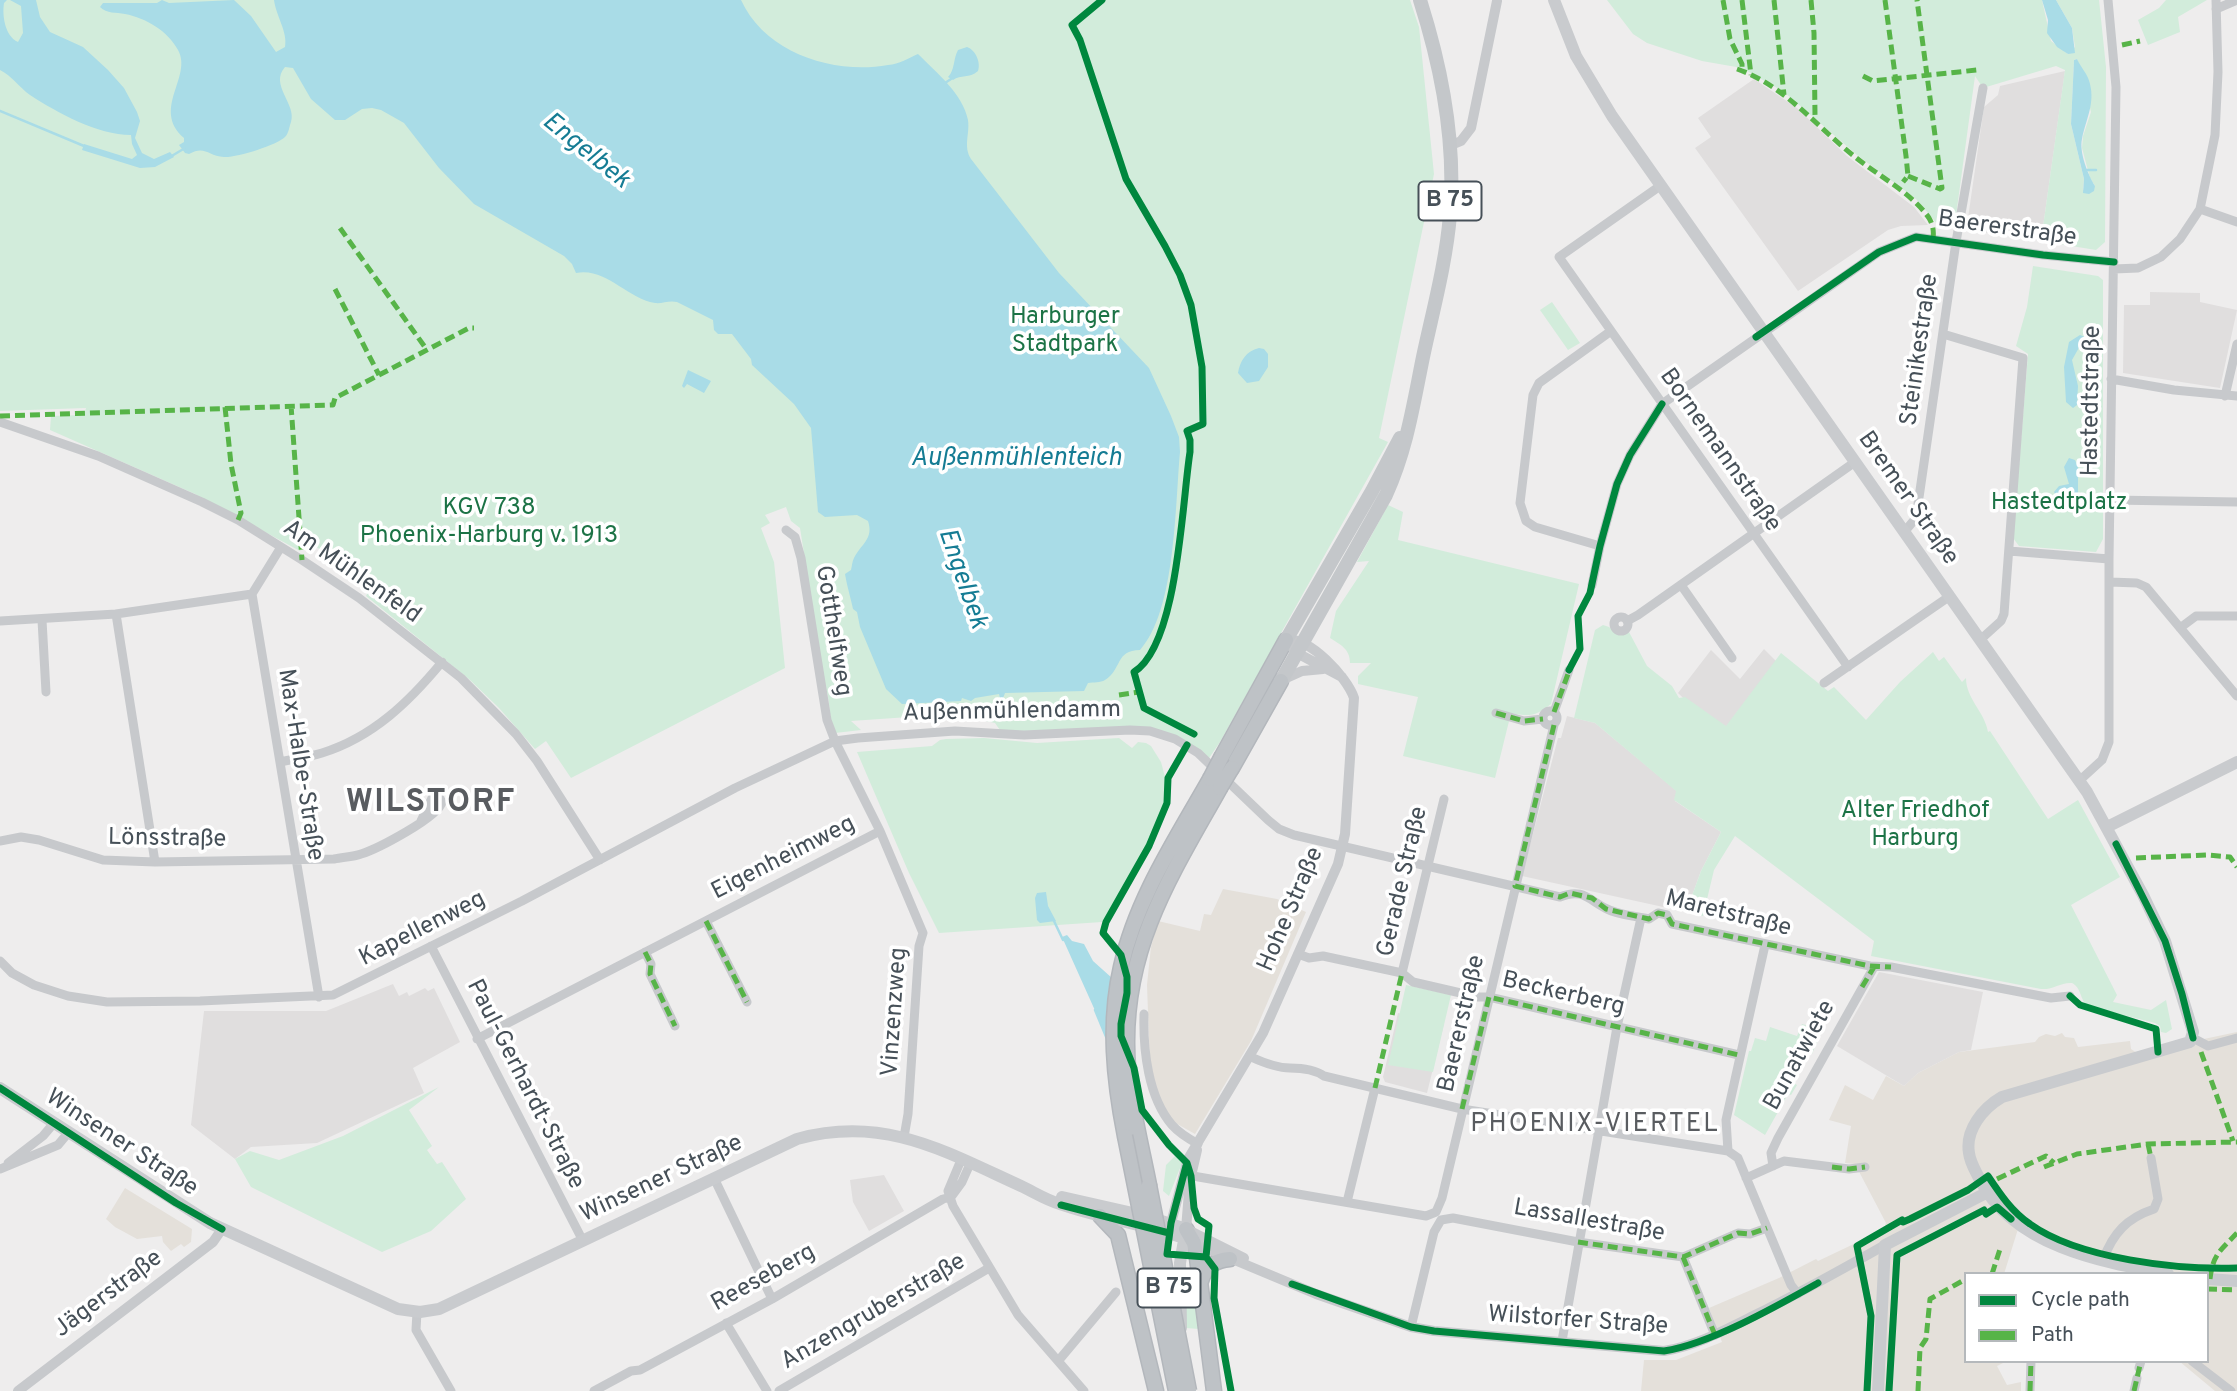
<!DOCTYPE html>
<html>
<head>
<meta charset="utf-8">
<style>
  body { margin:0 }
  #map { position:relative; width:2237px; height:1391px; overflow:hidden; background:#eeeded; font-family:Overpass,sans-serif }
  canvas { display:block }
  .legend { position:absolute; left:1964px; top:1272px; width:245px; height:91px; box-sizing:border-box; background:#fff; border:2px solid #b5b9bc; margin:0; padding:9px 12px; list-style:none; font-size:21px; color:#465058 }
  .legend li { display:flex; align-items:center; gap:14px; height:35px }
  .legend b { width:35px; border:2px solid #b5b9bc }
</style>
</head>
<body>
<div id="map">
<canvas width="2237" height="1391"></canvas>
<ul class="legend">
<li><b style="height:9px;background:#00873e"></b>Cycle path</li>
<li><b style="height:9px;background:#57b448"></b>Path</li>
</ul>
</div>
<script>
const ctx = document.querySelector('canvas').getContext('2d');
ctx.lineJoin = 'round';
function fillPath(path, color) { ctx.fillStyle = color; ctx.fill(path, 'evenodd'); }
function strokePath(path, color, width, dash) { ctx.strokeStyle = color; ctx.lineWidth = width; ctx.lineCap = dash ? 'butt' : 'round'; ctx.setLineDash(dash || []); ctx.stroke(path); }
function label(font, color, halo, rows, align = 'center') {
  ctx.font = font + ' Overpass,sans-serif'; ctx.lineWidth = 7; ctx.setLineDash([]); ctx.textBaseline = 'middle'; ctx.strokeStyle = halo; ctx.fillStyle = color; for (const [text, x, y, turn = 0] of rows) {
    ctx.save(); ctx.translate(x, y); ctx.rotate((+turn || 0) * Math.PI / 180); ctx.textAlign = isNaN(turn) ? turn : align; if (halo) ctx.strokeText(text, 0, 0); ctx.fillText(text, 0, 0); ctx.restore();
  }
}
const commercial = new Path2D(`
  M1223,889l54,10 29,13 -55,129 -56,93 -23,-13 -13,-22 -9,-33 -3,-81 4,-38 7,-26 42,10 4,-17 7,1z
  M2237,1032v359h-22l-36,-30h28v-87h-68l-121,-45 -14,45h-38v87h41l-10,5 10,19 14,-3v9h-380l3,-31h32l46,-18 -13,-34 70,-30 37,-19 2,2 19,-9 46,-22 3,-7 -31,-59 -10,-1 6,-37 -22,-6 16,-35 28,15 13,-24 18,10 14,-13 41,-21 76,-10 4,-5 7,-3 9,2 7,-3 3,4 9,1 4,9 52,-6 1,8 6,4z
  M125,1188l67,41 -1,13 -7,5 -3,-3 -10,7 -8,-9 -1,-6 -25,3 -22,-12 -9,-8z`);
const education = new Path2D(`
  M2065,71l-24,170 -66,-10 -8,-6 17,-118 14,-12 2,-9z
  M1754,79l43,29 50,48 67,51 14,18 -27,1 -13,4 -90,61 -103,-143 16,-11 -13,-19z
  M2150,292l50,1v9l37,8 -17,78 -97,-15 1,-68h26z
  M1764,649l13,13 -52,67 -18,-8 -29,-28 33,-43 29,29z
  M1567,716l28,7 82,68 -2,10 46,31 -20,39 -15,41 -164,-36 36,-138h3z
  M1879,972l104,20 -12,58 -12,2 -41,21 -14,13 -67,-40z
  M393,984l6,12 8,-4 2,4 16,-8 3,3 6,-3 26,54 -47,26 11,25 -107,50 -66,4 -16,12 -44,-34 13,-114h122z
  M1398,1013l46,11 -17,69 -42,-11 -2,-5z
  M884,1175l20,36 -35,20 -16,-29 -3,-22z`);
const green = new Path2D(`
  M0,0h1410l9,27 15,147 -55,264 9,4 -168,300 -13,19 -47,-28h-158l-7,-10 -9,-2 -5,-9 -130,9 10,9 -26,3c-7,-14 -4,-33 -10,-46l-25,-159 -9,-7 -5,-14 -21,8 5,8 -9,5 13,34 11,106 -214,110 -25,-37 -11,8 -36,-41 -29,-28 -104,-84 7,-13 -66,-42 -7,10 -105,-57 -145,-64 1,-14 33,-1 2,-7 -86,3z
  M1607,0h435l9,41 17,13 7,-7 -3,-19 -16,-28h43l7,67 -1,175 -9,8 -55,-9 24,-171 -9,-4 -73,22 -8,-12 -20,147 -16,3 -23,-27 -59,-44 -73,-63 -42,-24 -40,-7 -55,-18 -14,-9zM2077,59l14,53 -8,24 -1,12 8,30 5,8 -12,4 1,-11 -13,-55 3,-64z
  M2166,0h41l-29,17 2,15 -32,13 -10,-25 21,-12z
  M2033,266l65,10 5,4v259l-7,13 -77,-6 -6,-8 15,-184 -12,-8 11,-39z
  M1552,302l28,41 -12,7 -28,-40z
  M1388,505l15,7 -5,28 181,44 -28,120c-15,12 -21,13 -40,9l-16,65 -92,-22 15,-59 -60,-13v-8l13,-13h-21c0,-14 -9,-18 -20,-25l6,-27 33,-50 -12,1z
  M1603,625l6,2 9,7 11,-2 18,34 25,20 7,12 6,-1 41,29 55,-73 47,38 6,-4 32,33 34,-38 33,-30 6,9 5,-4 18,25 4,-4c0,21 19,34 22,54l2,-1 58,88 30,-19 42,77 -49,28 46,90 -4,7 38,8 15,-10 6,29 -6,4 -5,-1 -1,-6 -5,-3 -67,-17c-9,-7 -6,-18 -16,-23 -11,-1 -19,7 -31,6l-170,-33 3,-15 -139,-105 -21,34 -11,46 -17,-4 15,-41 20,-39 -47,-32 2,-9 -81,-68 -21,-5 21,-88z
  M984,738l53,5 82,-5 13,10 6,-6 8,1 5,3 10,16 4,15 1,24 -24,54 -40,67 -163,11 -30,-60 -52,-121 75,-6 8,-6 6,-1z
  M1406,985l45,10 -18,77 -45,-7z
  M1802,1024l20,6 -10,24 -3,-1 -16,30 4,2 -6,10 -3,-1 -23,41 -31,-20 15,-64h2l4,-13 11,3 4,-14 27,9z
  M439,1087l-30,23 23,36 -5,4 10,14 5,-2 24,37 -35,32 -49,21 -131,-65 -16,-28 15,-8 29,9 64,-24z
  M1175,1156l7,7 -13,33 -6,-5 3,-26z
  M1186,1274h8l5,55 -13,-1z`);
const water = new Path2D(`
  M0,0h7l-3,3c-2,13 1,33 14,39l5,-9 -2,-27 -11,-6h26l4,17 10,15 33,15 25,23 16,18 13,24 3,9 -5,17 7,15 12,6 16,-7 4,5 -19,10 -15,1 -58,-18 2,-6 48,15 5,-4 -5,-11 -1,-9c-34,0 -73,-22 -101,-40 -11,-8 -18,-19 -30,-25z
  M162,0l7,3 65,-3 17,16 25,36 9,-5c3,-15 -9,-31 -11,-47h467c24,53 93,75 147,65 11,-1 21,-7 30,-11 19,19 45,40 50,66 2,14 -5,26 3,39l88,114 90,95 22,48 8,21 1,15c-5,53 -4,158 -40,198 -25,0 -18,20 -35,30 -5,3 -11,2 -17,3l-4,8 -79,2 -2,5h-3l-1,-4 -24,4 -4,3 -9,-3 -1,3 -59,3 -16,-15 -26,-62 -3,-15 -4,-3c-2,-10 -6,-23 -8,-35l6,-4c1,-4 1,-8 3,-12 7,-14 20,-19 14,-37l-11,-6 -32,2 -7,-5 -7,-84 -17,-24 -42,-39 -1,-6 -19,-25h-14l-4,-4 -1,-10 -36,-18c-8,-2 -15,2 -22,1 -29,-5 -49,-36 -79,-30l-4,-9 -8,-8 -90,-52 -35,-36 -35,-45 -23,-13 -9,-2 -10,1 -17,11h-10l-24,-21 -18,-31 -8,-1c-16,18 12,37 6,55 -2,5 -2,11 -6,15 -8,8 -49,21 -61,20 -16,-1 -19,-12 -35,-3l-4,-1 -6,-8 5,-3v-4c-33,-29 9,-61 -6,-88 -10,-19 -32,-32 -53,-36 -9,-2 -18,0 -25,-7l3,-4h54z
  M2042,0h14l16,28 3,25 -7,1 -11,-7 -10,-14 1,-13z
  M967,47c9,3 14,16 11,24 -9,8 -17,3 -25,9l-5,-3c7,-7 5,-18 10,-27z
  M2077,59c4,9 11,15 13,25 5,20 -4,35 -8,55 -3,13 6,36 13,47l-1,5 -5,3 -6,-1 1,-14 -13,-55 3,-64z
  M2080,335l5,2 -13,23 6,26 -1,19 -4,3 -7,-6 -2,-35 5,-25z
  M1259,348l5,1 4,5v13l-9,14 -12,2 -9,-10c2,-12 8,-22 21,-25z
  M688,370l23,11 -7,12 -17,-9 -3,4 -2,-2z
  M2069,458l6,2 3,7v27l-9,6 -9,1 -6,-9 5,-6 10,-2 -5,-17z
  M1046,892l2,14 8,15 -16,2 -3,-3 -2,-22 2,-5z
  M1067,935l5,6 12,3 9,17 19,17 -6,57 -44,-98z`);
const stream = new Path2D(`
  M945,83l6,-4
  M0,111l84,35
  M170,157l15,-9
  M2087,170h9
  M1054,921l9,19
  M1095,1010l12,29`);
const minor = new Path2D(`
  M2216,9l21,-9
  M1660,186l-101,71 289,410
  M2200,209l37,13
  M2114,269l24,-1 23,-11 19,-18 20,-30 15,-74 3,-63 -2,-72
  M1943,334l80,24 -19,256 -3,7 -21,19
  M2111,379l63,11 63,6
  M2225,396l12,-52
  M0,422l98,34 104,46 36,18 64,40 57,38 102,80 55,56 21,27 63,99
  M2111,500l126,2
  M786,530l9,7 6,21 26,162 8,21 45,90 43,102 -4,13 -11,168 -4,23
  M1905,531l11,-13 40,-276 27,-154
  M1600,546l-65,-19 -9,-6 -6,-18 13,-108 6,-12 72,-52
  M281,547l-29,47 67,403
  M2009,551l100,8
  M2110,582l27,1 9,4 91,109
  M1592,585l8,-39 17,-62 13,-29 32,-51 217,-152 37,-15 127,18 71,7
  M1681,585l51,73
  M116,614l39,248
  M1614 624a7 7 0 1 1 14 0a7 7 0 1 1-14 0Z
  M42,620l4,72
  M0,621l116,-7 136,-20
  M1627,621l11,-6 217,-153
  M2180,628l16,-12h41
  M1824,683l126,-87
  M1543 718a7 7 0 1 1 14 0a7 7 0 1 1-14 0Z
  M1554,712l15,-42
  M1496,713l28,8 19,-2
  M280,762c14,-3 29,-5 42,-9 51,-16 87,-51 120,-91
  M2079,781l23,-21 7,-18v-183l7,-472 -8,-87
  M0,841l21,-4 18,3 64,20 52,2 179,-3c9,-2 19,-2 27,-5 16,-5 78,-37 81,-52l-3,-5 -6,-1 -12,25
  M706,921l41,81
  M431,946l152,295
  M645,952l6,12 -1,10 25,52
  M1298,954l11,4 14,-2 79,17 11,9 65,15h11l250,58
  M0,961l12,12 22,12 34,11 39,6 93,-1 133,-6 189,-94 213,-113 100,-47 23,-3 97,-7 69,4 106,-5 20,1 25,8 23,14 70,67 11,9 15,6 266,62c22,-9 28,2 45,11 12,7 30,8 44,11l9,-6 9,2 5,9 198,42 21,1 160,31 19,-2
  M1402,973l42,-174
  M1144,1014c-1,36 4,83 28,111 7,8 17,14 26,19
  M2193,1038l15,8 29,-8
  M477,1039l403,-208
  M1251,1057c11,5 27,11 39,11 12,0 24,1 34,8l138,33 266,42 10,7 53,127 7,9
  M1728,1151l-2,-31 39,-175
  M961,1160l-13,31 5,15 65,109 66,76
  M8,1163l35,-27 11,-13
  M1773,1166l-2,-13 7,-15 96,-171
  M0,1169l58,-24 10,-12
  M1187,1175l239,41 10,-4
  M714,1178l58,121
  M1746,1178l38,-17 65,8 16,-2
  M951,1197l11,-15 8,-18
  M1347,1202l28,-114
  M1436,1212l6,-14 112,-473
  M1441,1220l12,-2 125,24 105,15 55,-24 12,1 17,-6
  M1683,1257l32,78
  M2103,1260c10,-27 24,-42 51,-51l4,-10 -7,-41
  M417,1312l-1,18 35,61
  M726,1323l41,68
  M1411,1327l23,-95 7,-12
  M1562,1341l55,-314 24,-109
  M1059,1360l57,-68
  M2192,1361l39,30
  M2139,1368l2,-7
  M594,1391l37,-20 9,-1 132,-71 171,-100 8,-2
  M779,1391l210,-123
  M2030,1391l1,-30
  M2134,1391l3,-13`);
const tertiary = new Path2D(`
  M1449,146l12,-5 10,-13 26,-127
  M1282,680l20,-9 21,-2
  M1197,1150l-7,30 -4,49 58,29
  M1171,1223l17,-64 75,-126 75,-169 7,-30 9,-136c-7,-21 -45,-62 -68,-58l11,13 45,24
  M1189,1241l127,53 95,33 23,4 230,20c31,-5 59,-20 87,-34 45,-22 90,-47 134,-72
  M18,1391l195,-149 9,-13`);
const secondary = new Path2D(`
  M1554,0l22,56 36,60 475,676 56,103 22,46 28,91 -3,10 -188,55c-19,11 -37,33 -33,56 1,9 6,17 10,25 34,68 121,84 189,96
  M2107,827l130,-65
  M0,1088l210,135 188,86 22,3 19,-3 358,-170c87,-24 147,12 224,47 13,6 25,14 39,18 40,14 83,20 124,34
  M1062,1197l84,19 40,13 -6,34 1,65
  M2207,1279l30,2
  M1878,1391l7,-146 101,-52`);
const primary = new Path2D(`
  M1286,640l86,-149 28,-53
  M1281,681l105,-186c21,-47 27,-89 37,-138 10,-47 23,-94 27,-142 6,-72 -8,-146 -30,-215`);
const trunk = new Path2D(`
  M1222,756l64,-116
  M1232,768l49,-87
  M1125,1136c-11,-56 -17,-113 -4,-169 15,-68 55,-128 89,-188
  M1149,1185c-9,-46 -22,-94 -22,-141 -1,-101 46,-172 93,-256
  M1100,1216l18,19 38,156
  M1186,1229l8,14 3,15 17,133
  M1201,1281c4,-14 14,-21 29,-22`);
const trunkBridge = new Path2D(`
  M1210,779l12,-23
  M1220,788l12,-20
  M1125,1136l51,255
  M1149,1185l40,206`);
const quiet = new Path2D(`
  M1723,0l7,39 12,25v7
  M1742,0l9,75
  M1774,0l10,95
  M1811,0l3,33 1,82 -3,4
  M1885,0l21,156 2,20 -5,6
  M2122,45l18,-4
  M1737,69c47,16 80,58 117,87 24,20 57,36 75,62 4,7 5,13 4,21
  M1863,76l10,5 104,-11
  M1908,176l32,13 2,-1 -25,-188
  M340,228l87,122
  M335,289l44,86
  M291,405l11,155
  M225,407l6,57 10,49 -3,7
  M0,416l333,-11 2,-7 134,-70h5
  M1119,695l20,-3
  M1554,712l17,-46
  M1496,713l28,8 19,-2
  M1554,725l-39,161 45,11 10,-4 22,5 14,11 43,10 9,-6 9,2 5,9 198,42 21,1
  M2136,858l71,-3 23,2 7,10
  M706,921l41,81
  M645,952l6,12 -1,10 25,52
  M1862,987l12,-20
  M2201,1052l32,89
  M1375,1088l27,-115
  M1462,1109l27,-112 250,58
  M2148,1144l3,14
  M1832,1167l17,2 16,-2
  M2044,1167l33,-13 71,-10 89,-2
  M1997,1179l49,-23 8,7
  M1578,1242l105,15 55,-24 12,1 17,-6
  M1683,1257l32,78
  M1992,1274l8,-25
  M2210,1279c3,-25 10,-28 27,-46
  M2207,1289l30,1
  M1918,1391l2,-43 6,-9 4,-40 36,-20
  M2030,1391l1,-30
  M2134,1391l7,-30`);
const cycleway = new Path2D(`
  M1102,0l-30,25 8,15 46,139 39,67 15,29 11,30 11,62 1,57 -16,7 3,9v12c-8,50 -12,193 -56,220l10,36 50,26
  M1756,337l123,-85 37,-15 127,18 71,7
  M1569,670l11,-21 -2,-33 12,-23 10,-47 17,-62 13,-29 32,-51
  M1187,745l-19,33 -1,25 -18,43 -43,76 -3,11 18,22 6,22v16l-6,31v12l13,32 8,42 27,35 18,18 4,13 3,32 4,11 11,7 -3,31 9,12 -1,29 17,93
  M2116,844l49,97 17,53 11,44
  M2070,996l10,9 76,24 2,23
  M0,1088l176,115 46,26
  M1186,1166l-15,57 -4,31 39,3
  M1061,1205l108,28
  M1292,1284l119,43 23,4 230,20c46,-7 113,-45 154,-68
  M1867,1391l4,-75 -14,-70 45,-26 1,2 7,-3 58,-29 20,-14c12,18 24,36 42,48 49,35 148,46 207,44
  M1889,1391l8,-136 87,-45 2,4 11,-7 14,12`);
const shields = [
  [1450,201,63],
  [1169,1288,63]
];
const shieldNames = [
  ["B 75",1450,201],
  ["B 75",1169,1288]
];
const streetNames = [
  ["Baererstraße",2007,230,8],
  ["Steinikestraße",1921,350,-82],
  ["Hastedtstraße",2093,401,-89],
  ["Bornemannstraße",1719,451,55],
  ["Bremer Straße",1907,499,55],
  ["Am Mühlenfeld",351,573,35],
  ["Gotthelfweg",832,631,81],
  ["Außenmühlendamm",1012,713,-1],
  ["Max-Halbe-Straße",299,765,81],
  ["Lönsstraße",167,840,1],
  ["Eigenheimweg",784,859,-27],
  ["Gerade Straße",1404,882,-77],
  ["Hohe Straße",1292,910,-67],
  ["Maretstraße",1728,915,14],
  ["Kapellenweg",423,930,-27],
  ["Beckerberg",1563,995,13],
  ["Vinzenzweg",896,1012,-86],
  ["Baererstraße",1463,1024,-77],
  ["Bunatwiete",1801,1056,-61],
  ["Paul-Gerhardt-Straße",524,1085,63],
  ["Winsener Straße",121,1144,33],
  ["Winsener Straße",662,1180,-25],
  ["Lassallestraße",1589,1222,10],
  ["Reeseberg",764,1279,-29],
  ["Jägerstraße",109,1295,-37],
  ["Anzengruberstraße",874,1313,-30],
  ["Wilstorfer Straße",1578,1322,4]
];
const parkNames = [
  ["Harburger",1065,318],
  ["Stadtpark",1065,346],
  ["Hastedtplatz",2059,504],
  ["KGV 738",489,509],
  ["Phoenix-Harburg v. 1913",489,537],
  ["Alter Friedhof",1915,812],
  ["Harburg",1915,840]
];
const waterNames = [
  ["Engelbek",585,152,39],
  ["Außenmühlenteich",1016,460],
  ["Engelbek",961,579,71]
];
const neighbourhoodNames = [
  ["PHOENIX-VIERTEL",1595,1126]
];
const districtNames = [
  ["WILSTORF",431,805]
];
fillPath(commercial, '#e4e0da');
fillPath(education, '#e0dede');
fillPath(green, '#d2ecdb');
fillPath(water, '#a9dce7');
strokePath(stream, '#a9dce7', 2.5);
strokePath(trunk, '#b3b7bc', 17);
strokePath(minor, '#c7c9cc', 9);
strokePath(tertiary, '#c7c9cc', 10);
strokePath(secondary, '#c9cbce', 12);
strokePath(primary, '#c4c7ca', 14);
strokePath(trunk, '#bec2c6', 14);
strokePath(trunkBridge, '#b3b7bc', 17, []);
strokePath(trunkBridge, '#bec2c6', 14);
strokePath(quiet, '#57b448', 5, [10, 5]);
strokePath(cycleway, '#00873e', 7);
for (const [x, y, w] of shields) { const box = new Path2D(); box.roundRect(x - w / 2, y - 19.5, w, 39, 5); ctx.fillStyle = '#fff'; ctx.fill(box); strokePath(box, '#465058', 2); }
label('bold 23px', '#465058', null, shieldNames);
label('24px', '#465058', '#fff', streetNames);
label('24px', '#1c7346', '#fff', parkNames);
label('italic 26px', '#157c94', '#fff', waterNames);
ctx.letterSpacing = '2px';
label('26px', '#595c60', '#fff', neighbourhoodNames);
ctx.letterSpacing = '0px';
ctx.letterSpacing = '2px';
label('bold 32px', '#595c60', '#fff', districtNames);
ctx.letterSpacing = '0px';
</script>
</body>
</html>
